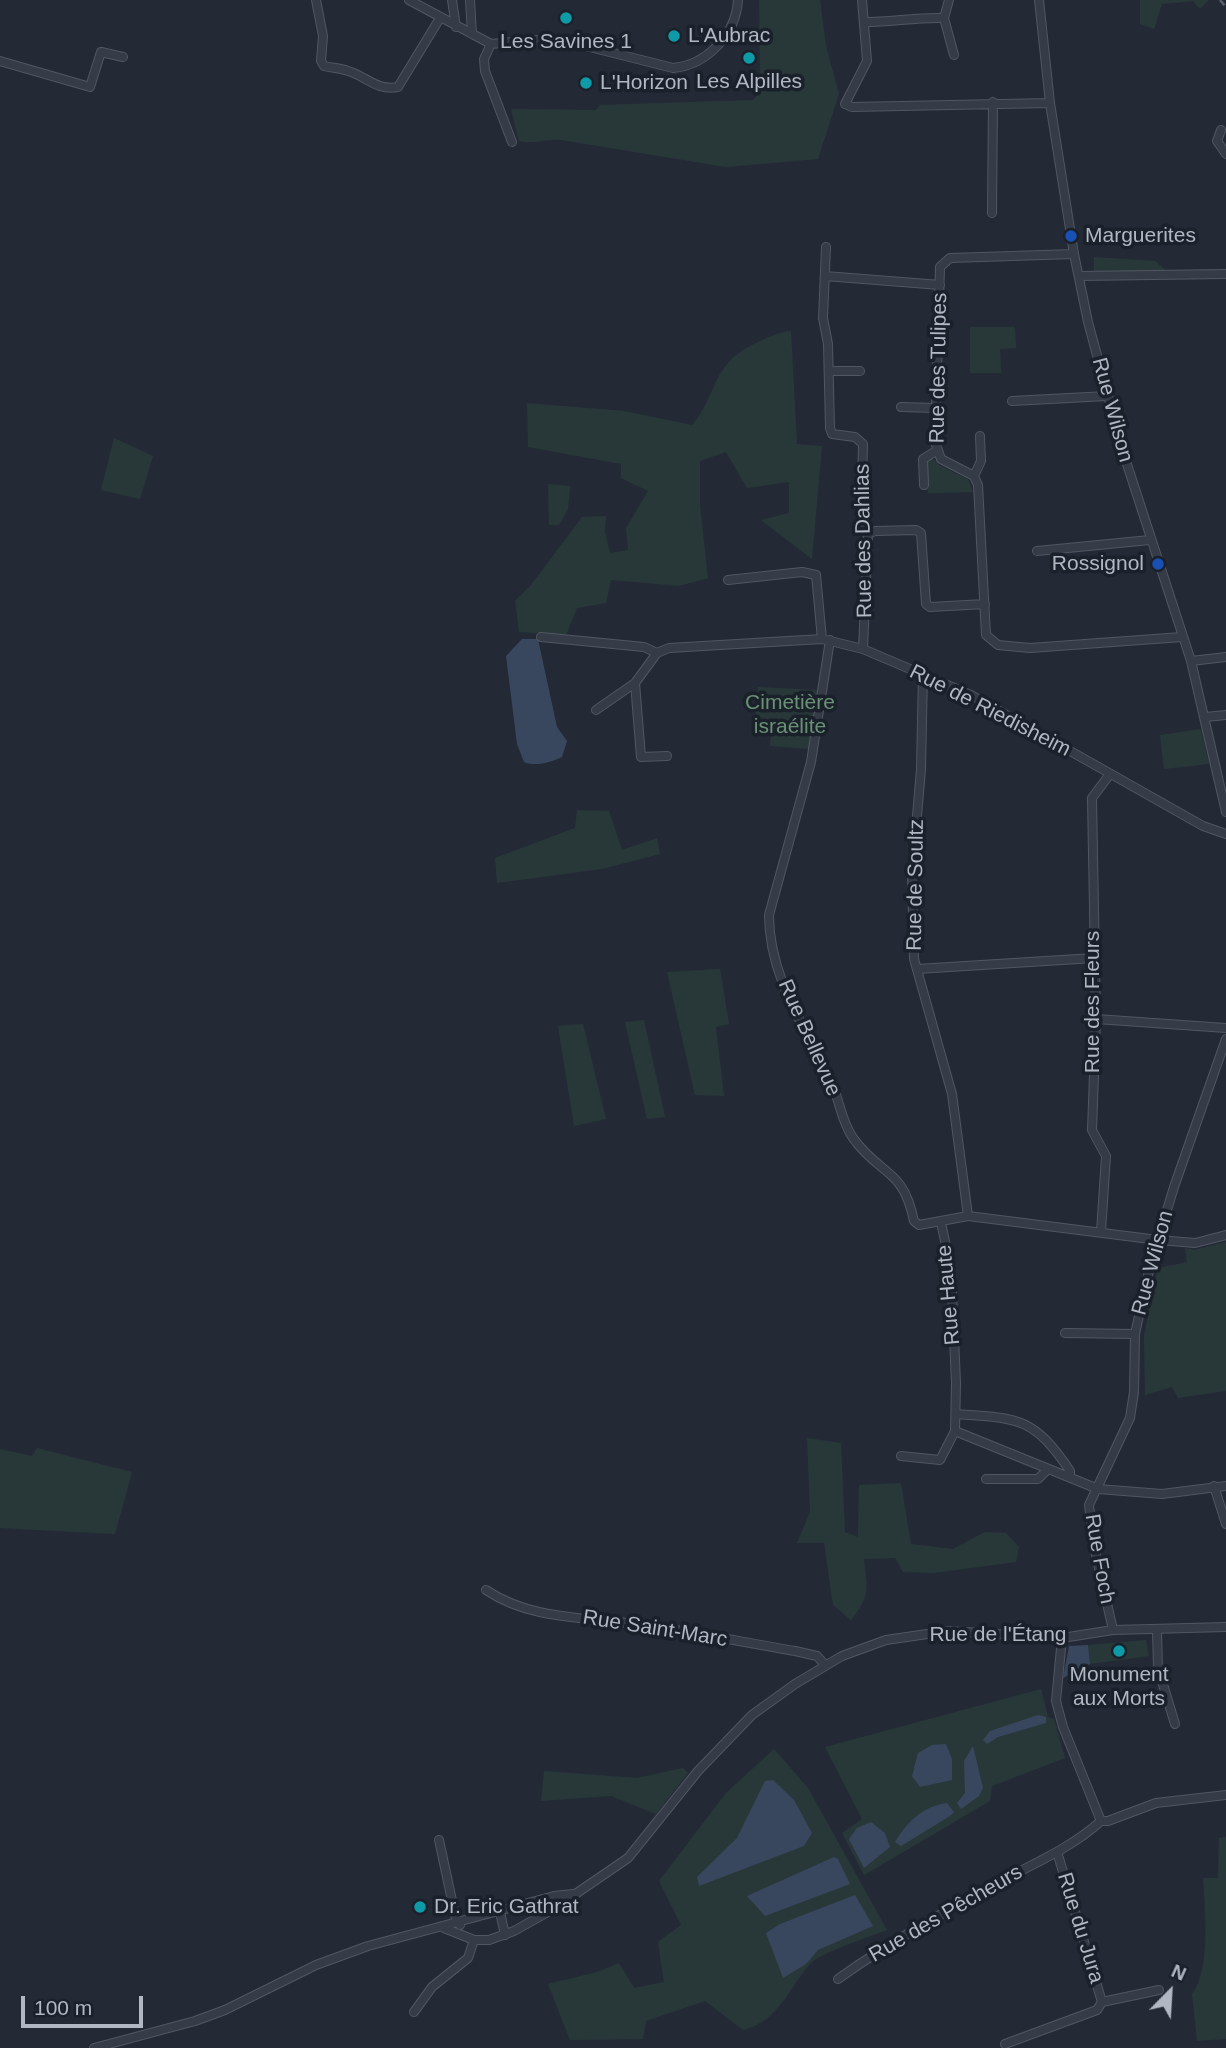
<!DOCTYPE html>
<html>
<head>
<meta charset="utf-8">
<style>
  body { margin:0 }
  #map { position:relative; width:1226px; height:2048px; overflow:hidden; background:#232a36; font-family:Helvetica,sans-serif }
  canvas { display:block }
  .north { position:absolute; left:1135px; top:1957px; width:70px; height:70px; -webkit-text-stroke:5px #1b212b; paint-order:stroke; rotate:24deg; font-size:19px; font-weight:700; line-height:28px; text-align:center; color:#b1b7c3 }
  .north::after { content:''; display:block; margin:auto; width:24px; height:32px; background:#b1b7c3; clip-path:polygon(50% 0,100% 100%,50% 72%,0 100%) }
  .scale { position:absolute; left:21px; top:1996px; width:122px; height:32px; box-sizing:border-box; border:4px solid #b1b7c3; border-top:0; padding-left:9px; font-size:21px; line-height:24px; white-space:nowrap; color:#b1b7c3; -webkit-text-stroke:5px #1b212b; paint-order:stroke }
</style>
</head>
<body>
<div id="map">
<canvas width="1226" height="2048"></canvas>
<div class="north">N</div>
<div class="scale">100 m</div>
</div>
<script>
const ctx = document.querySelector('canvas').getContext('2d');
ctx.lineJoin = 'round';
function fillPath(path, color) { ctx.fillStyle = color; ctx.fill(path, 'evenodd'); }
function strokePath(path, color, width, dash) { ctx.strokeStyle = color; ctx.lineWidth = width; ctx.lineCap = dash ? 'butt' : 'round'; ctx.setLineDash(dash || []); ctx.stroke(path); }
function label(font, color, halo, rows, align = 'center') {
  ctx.font = font + ' Helvetica,sans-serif'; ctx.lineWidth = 7; ctx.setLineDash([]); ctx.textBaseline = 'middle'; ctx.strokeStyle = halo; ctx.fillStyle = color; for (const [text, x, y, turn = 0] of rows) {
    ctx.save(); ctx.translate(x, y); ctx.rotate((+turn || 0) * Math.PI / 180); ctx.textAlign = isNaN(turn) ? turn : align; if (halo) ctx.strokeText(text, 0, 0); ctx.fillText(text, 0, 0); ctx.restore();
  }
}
const green = new Path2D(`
  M759,0h61l6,46 13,48 -21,65 -92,8 -165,-27c-15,-2 -28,5 -42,1l-8,-32 85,1 4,-5 153,-5 7,-8z
  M1140,0h69l-9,9 -7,-8 -31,3 -8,25 -14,-5z
  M1094,257l61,4 12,10h-73z
  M970,327h45l1,21 -16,1 1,24h-31z
  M791,331l6,113 25,2 -10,113 -51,-39 28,-7v-31l-42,6 -21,-36 -26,9v44l8,73 -29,8 -68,-6 -5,23 -29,5 -11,27 -47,-3 -4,-31 16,-16 51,-68 24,-1 -1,16 5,21 18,-3 -2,-22 22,-37 -27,-13v-14l-93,-17 -1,-44 97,8 68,14c17,-18 20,-44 36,-62 11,-14 47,-31 63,-32z
  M114,438l39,18 -13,43 -39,-9z
  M931,457l8,8 29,14 5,13 -45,1 -1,-30z
  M548,484l22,2 -2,23 -9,16h-10z
  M758,687l61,3 -10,59 -39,-3 1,-15 -16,1z
  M1201,729l8,35 -45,5 -4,-34z
  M577,810l32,1 13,39 35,-12 3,16 -58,15 -105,14 -2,-25 80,-30z
  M720,969l9,55 -13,3 8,69 -29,-1 -28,-123z
  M644,1020l21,97 -18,2 -22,-97z
  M583,1024l23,95 -32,7 -16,-100z
  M1226,1242v149l-48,7 -6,-11 -27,8 -1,-60 14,-67 29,-6 -2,-14 9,2z
  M807,1438l34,5 4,89 13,5 1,-52 42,-2 10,61 42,5 32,-17 21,1 13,14 -3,15 -83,11 -30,-1 -8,-14 -31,1c3,31 7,36 -13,61l-18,-15 -9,-62h-27l13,-31z
  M37,1448l95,24 -17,62 -115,-6v-79l32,7z
  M1146,1640l3,16 -59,8 -2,-19z
  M1041,1689l7,28 6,2 11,39 -73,28 -2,15 -126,74 -22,-42 20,-14 -37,-72z
  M774,1749l34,39 79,142c-16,6 -66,23 -76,33 -23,25 -31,58 -68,67l-38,-29 -59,20 -3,18 -73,1 -22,-56 49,-12 22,-9 15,25 30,-6 -6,-40 23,-17 -22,-44 67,-88z
  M683,1768l5,5 -32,41 -45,-18 -70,5 3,-30 93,7z
  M1226,1837v202l-29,2 -5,-47c19,-23 13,-87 11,-116h15l1,-40z`);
const water = new Path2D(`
  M522,639h16l19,88 10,14 -5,16c-9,5 -28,10 -38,5l-7,-18 -11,-88z
  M1088,1645l2,19 -27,14 6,-32z
  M1038,1715l8,2v6l-48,14 -11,7 -4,-4 7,-9z
  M946,1744l6,15v21l-32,7 -8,-11 6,-23 14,-8z
  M973,1746l10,42 -4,8 -18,13 -4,-6 8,-10 -1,-32z
  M773,1780l21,20 18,33 -8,13 -105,40 -2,-9 40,-39 28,-57z
  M947,1803l7,9 -4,4 -49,30 -6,-4c13,-21 27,-35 52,-39z
  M871,1822l14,11 5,14 -26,21 -15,-29 8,-11z
  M834,1857l4,2 12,25 -85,32 -18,-20z
  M855,1895l18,31 -55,24 -12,14 -23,14 -17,-45 14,-9z`);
const minor = new Path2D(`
  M316,0l7,36 -2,25 3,5c8,2 17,2 24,5 18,5 28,20 50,16l42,-69
  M409,0l82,44 43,-4 40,3 99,25c34,-3 63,-34 65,-68
  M452,0l4,27
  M470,0l2,34
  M862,0l5,61 -22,43 7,3 198,-4
  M949,0l-5,18 10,37
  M1039,0l11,103 24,151 14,68 36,133 67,206 35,151
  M865,22c27,0 51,-5 79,-4
  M491,44l-7,15 1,12 27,71
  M0,61l90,26 11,-35 22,5
  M1221,130l-4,11 9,13
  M992,213l1,-111
  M826,247l-3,71 5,26 2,84 2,6 23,3 8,7 -2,81 7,9 -5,115
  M1074,254l-124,4 -10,9 -5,175 6,17 33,17 4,9 8,150 12,10 32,3 152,-11
  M825,276l115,9
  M1079,276l147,-2
  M829,371h31
  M1012,401l95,-5
  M901,407l35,1
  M974,476l7,-15 -1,-25
  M924,485l-1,-26 13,-8
  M868,534l7,-3 41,-1 5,3 5,71 4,3 55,-3
  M1037,551l113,-11
  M728,580l74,-8 14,3 6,64
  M541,637l103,10 13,6 12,-5 153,-9 41,10 108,46 232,131 23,8
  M830,640l-19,122 -42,153c0,65 40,117 65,174 6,16 9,35 19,49 27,38 50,29 61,83l5,4 49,-9 190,24 37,3 31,-8
  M1191,661l35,-4
  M923,674l-2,95 -9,106 2,84 38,135 16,122
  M635,683l6,74 26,-1
  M596,710l39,-27 22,-30
  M1206,717l20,-2
  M917,969l177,-11
  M1096,1019l130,9
  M1101,1232l5,-76 -14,-26 4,-111 -4,-221 18,-24
  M1065,1333l70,1
  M956,1414c62,4 78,3 114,57v6
  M955,1431l143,58 64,5 64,-8
  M901,1456l39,4 15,-29 1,-48 -5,-115 -10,-45
  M986,1479h52l9,-9
  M1214,1486l12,38
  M486,1590c45,30 98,27 150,34 53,7 106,18 159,27l22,5 8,9
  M1113,1630l-19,-84 -5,-41 41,-87 4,-26 1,-58 15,-68 24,-79 52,-148
  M1157,1631l1,37 17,56
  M1062,1638l-6,63 7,26 38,94
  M439,1840l17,79 4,6
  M500,1912l5,23
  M444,1928l30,12h15l25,-9 41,-23 73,-50 70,-87 54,-56 43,-31 47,-28 44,-16 62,-9 114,7 51,-8 113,-3
  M838,1979c53,-38 110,-69 167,-100 34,-18 67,-32 96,-58h7l48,-18 70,-8
  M1102,2002l57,-12
  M414,2012l18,-25 36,-29 6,-18
  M1005,2044l92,-34 5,-8 -44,-147
  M94,2048l101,-27 30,-11 91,-45 52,-19 186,-50 19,-2`);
const rail = new Path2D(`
  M1220,0l6,7`);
const markers = [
  [566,18,7,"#0f9aa8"],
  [674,36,7,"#0f9aa8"],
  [749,58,7,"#0f9aa8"],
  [586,83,7,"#0f9aa8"],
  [1071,236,7,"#1a4fb4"],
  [1158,564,7,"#1a4fb4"],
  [1119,1651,7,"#0f9aa8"],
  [420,1907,7,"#0f9aa8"]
];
const poiNames = [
  ["L'Aubrac",688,36],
  ["Les Savines 1",566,42,"center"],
  ["Les Alpilles",749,82,"center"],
  ["L'Horizon",600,83],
  ["Marguerites",1085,236],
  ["Rossignol",1144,564,"right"],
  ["Monument",1119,1675,"center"],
  ["aux Morts",1119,1699,"center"],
  ["Dr. Eric Gathrat",434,1907]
];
const streetNames = [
  ["Rue des Tulipes",939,368,-89],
  ["Rue Wilson",1112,410,75],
  ["Rue des Dahlias",864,541,-91],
  ["Rue de Riedisheim",990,711,27],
  ["Rue de Soultz",916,885,-89],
  ["Rue des Fleurs",1093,1002,-90],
  ["Rue Bellevue",809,1038,66],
  ["Rue Wilson",1153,1263,-75],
  ["Rue Haute",949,1295,-95],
  ["Rue Foch",1099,1559,80],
  ["Rue Saint-Marc",655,1629,9],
  ["Rue de l'Étang",998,1635],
  ["Rue des Pêcheurs",946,1914,-30],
  ["Rue du Jura",1080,1928,73]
];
const parkNames = [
  ["Cimetière",790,703],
  ["israélite",790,727]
];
fillPath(green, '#283839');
fillPath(water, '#39475e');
strokePath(minor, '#515762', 10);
strokePath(minor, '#363c47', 8);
strokePath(rail, '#58606e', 2.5, [7, 7]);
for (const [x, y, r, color] of markers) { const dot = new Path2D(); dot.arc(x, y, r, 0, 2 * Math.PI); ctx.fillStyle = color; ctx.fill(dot); strokePath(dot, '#1b212b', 2.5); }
label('21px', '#b1b7c3', '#1b212b', poiNames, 'left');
label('21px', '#b1b7c3', '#1b212b', streetNames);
label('21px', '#6a9175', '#1b212b', parkNames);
</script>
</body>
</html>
